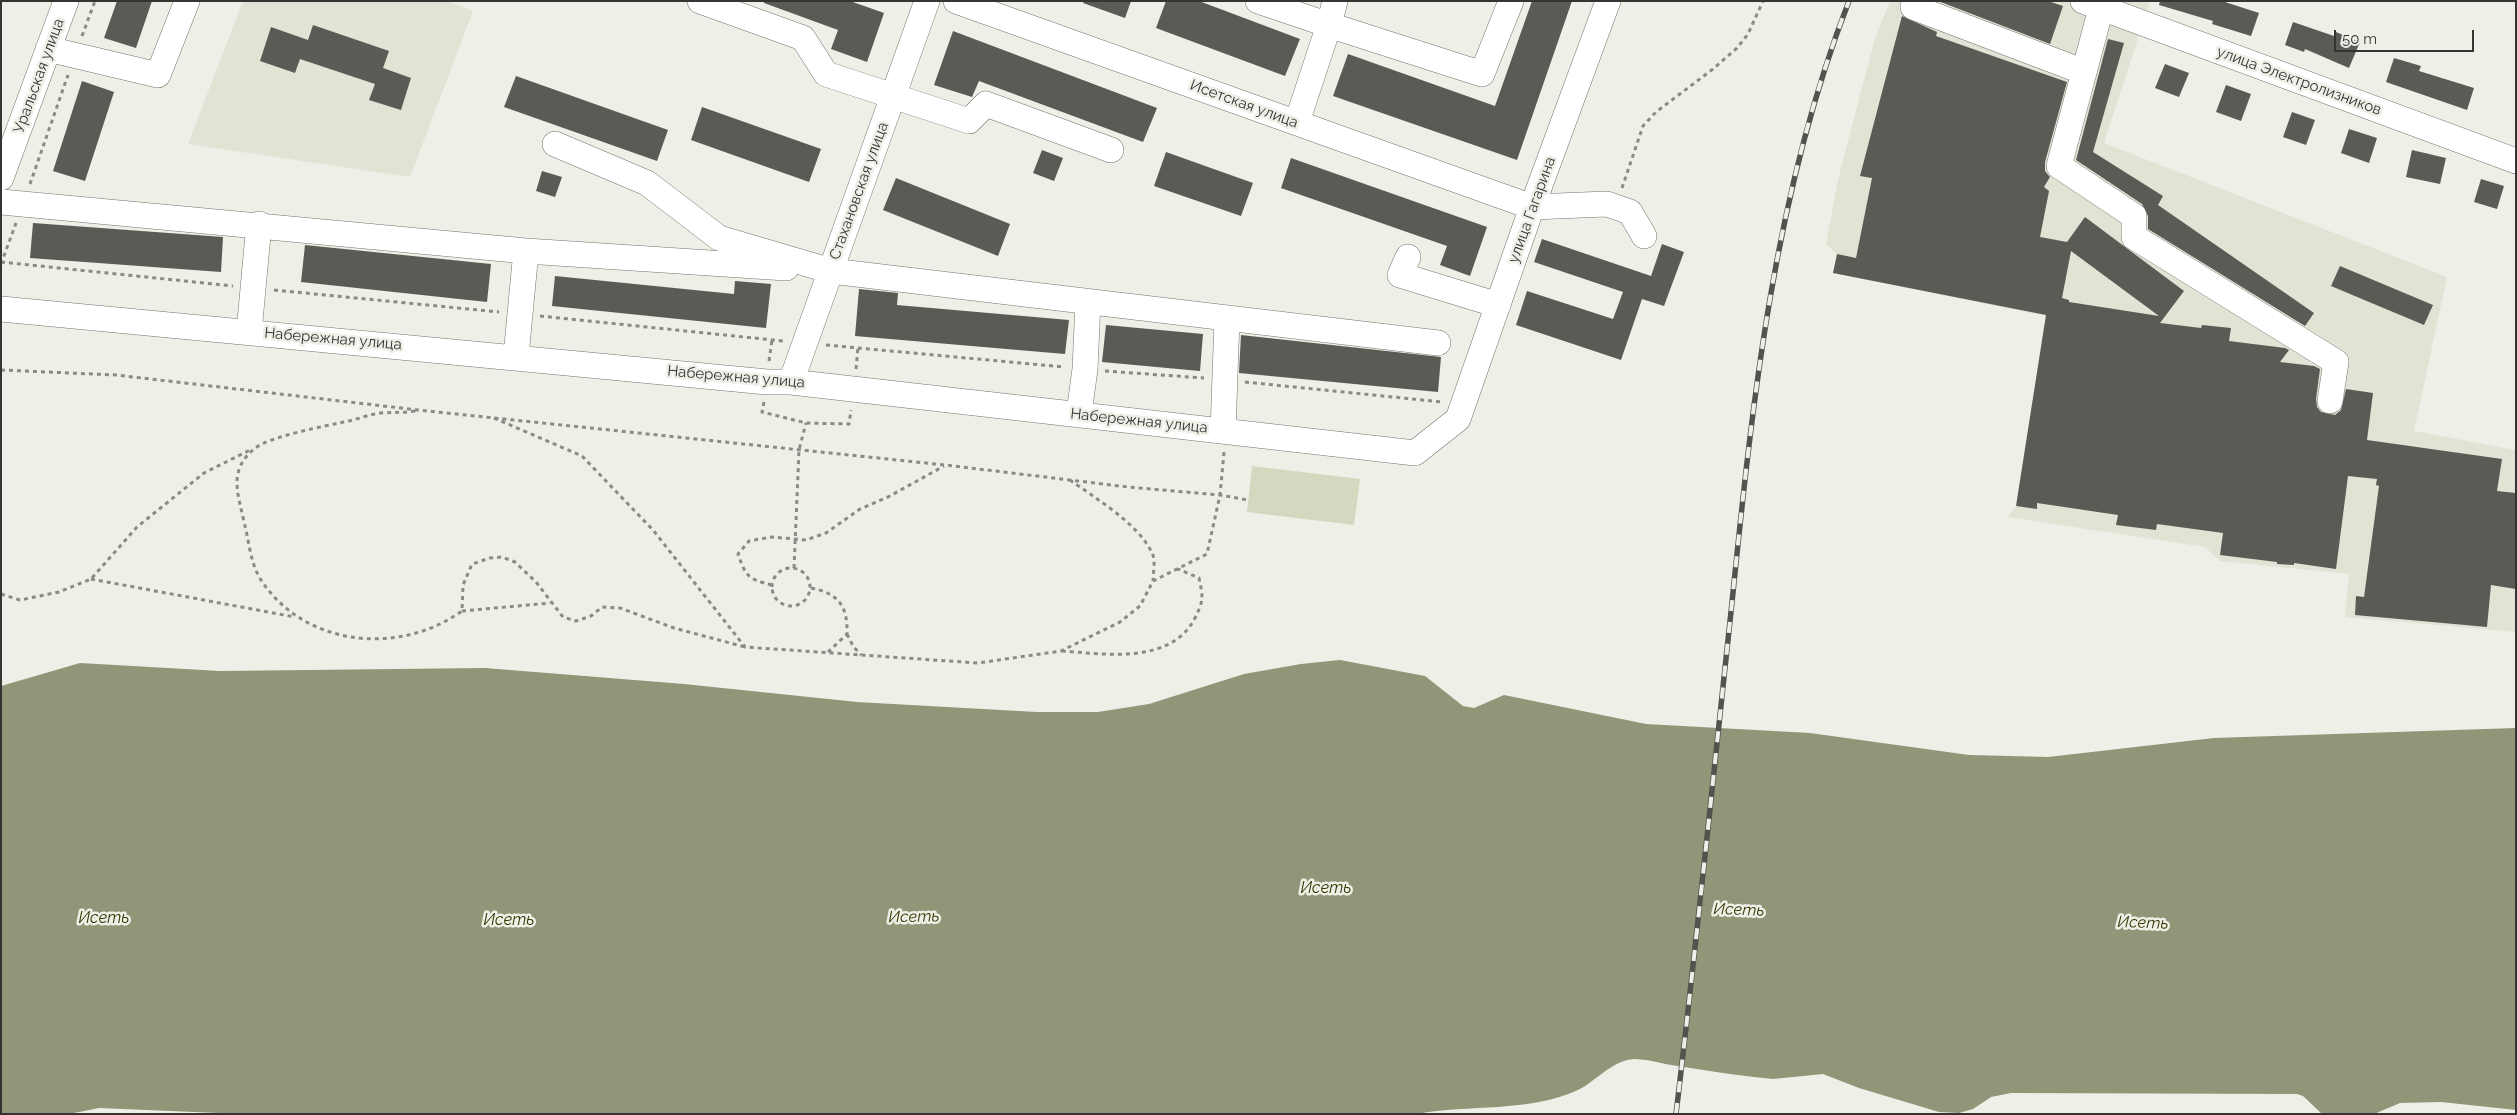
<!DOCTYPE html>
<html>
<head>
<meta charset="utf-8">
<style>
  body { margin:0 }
  #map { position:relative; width:2517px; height:1115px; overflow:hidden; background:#eeefe7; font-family:Raleway,sans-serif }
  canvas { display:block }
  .frame { position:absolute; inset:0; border:2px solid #343532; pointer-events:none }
  .scale { position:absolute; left:2334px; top:30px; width:140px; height:22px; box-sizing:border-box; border:2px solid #343532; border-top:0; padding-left:6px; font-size:15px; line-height:18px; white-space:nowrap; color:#343532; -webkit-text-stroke:4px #eeefe7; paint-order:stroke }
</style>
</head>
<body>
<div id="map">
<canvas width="2517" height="1115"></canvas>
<div class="frame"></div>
<div class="scale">50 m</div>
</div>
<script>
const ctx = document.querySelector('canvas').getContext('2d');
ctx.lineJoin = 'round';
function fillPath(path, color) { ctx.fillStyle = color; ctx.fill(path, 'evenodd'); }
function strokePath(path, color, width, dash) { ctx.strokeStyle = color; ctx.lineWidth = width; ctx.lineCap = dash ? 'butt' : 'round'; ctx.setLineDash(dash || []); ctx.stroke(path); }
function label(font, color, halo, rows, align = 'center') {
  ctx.font = font + ' Raleway,sans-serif'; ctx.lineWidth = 5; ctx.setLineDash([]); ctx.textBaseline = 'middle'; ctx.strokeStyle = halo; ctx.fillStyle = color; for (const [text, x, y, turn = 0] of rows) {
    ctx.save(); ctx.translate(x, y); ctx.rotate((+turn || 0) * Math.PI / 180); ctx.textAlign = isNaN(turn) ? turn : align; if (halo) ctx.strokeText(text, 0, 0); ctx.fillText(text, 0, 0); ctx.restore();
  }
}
const built = new Path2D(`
  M243,1h203l27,10 -63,166 -222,-33z
  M1890,1h260l-46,142 343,134 -33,154 102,19v182l-171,-15 4,-43 -129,-13 -15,-14 -197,-30 8,-11 30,-190 -213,-43 4,-19 -11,-10 12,-64 37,-142z`);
const green = new Path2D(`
  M1252,466l108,13 -6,46 -107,-13z`);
const water = new Path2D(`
  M1340,660l85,16 38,30 11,2 30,-13 142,29 164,9 159,22 79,2 166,-19 302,-10v382l-75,-8 -41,1 -26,11h-52l-19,-18 -6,-2 -286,-1 -20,4 -18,12 -14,4 -20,-1 -80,-24 -36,-14 -50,5 -19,-2c-27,-3 -55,-8 -83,-12 -11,-2 -25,-6 -37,-6 -21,1 -38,22 -56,31 -51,23 -108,14 -161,24h-1175l-143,-6 -30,6h-68v-428l79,-23 140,8 265,-3 199,16 173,18 180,10h61l51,-8 95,-30 57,-10z`);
const building = new Path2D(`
  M117,1h35l-16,47 -32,-10z
  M764,1h86l34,12 -17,49 -36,-13 7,-19 -74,-27z
  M1084,1h47l-6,17 -42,-15z
  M1166,1h33l101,38 -15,37 -129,-48z
  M1532,1h40l-55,159 -184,-64 15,-42 147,52z
  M1938,1h110l15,5 -13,38z
  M2160,1h62l37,12 -8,23 -39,-12 1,-3 -54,-16z
  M1902,16l35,16 -1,4 131,46 -22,80v9l5,6 -6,10 5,4 -9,46 27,5 18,-25 99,74 -24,32 41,5 1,-3 29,3 -2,13 56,7 4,2 -9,12 34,4 6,3 -4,30 1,8 4,5 14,3 6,-5 5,-21 27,4 -6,47 135,19 -5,32 19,2v96l-25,-4 -4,42 -132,-12 1,-19 8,1 15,-111 -3,-1 1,-6 -29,-3 -12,93 -42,-6v2l-17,-1v-2l-57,-7 3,-22 -66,-9 -1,6 -40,-5 2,-10 -81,-12v6l-21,-3 30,-191 -213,-42 4,-19 19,4 16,-80 -12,-2zM2071,251l88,65 -90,-14v-2l-7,-2z
  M2293,22l41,14 2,-4 24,10 -11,26 -44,-19 -1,3 -19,-7z
  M313,25l76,26 -6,17 28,10 -10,32 -32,-10 6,-16 -75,-25 -5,14 -35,-12 11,-34 37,13z
  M953,31l204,77 -14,34 -164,-61 -7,16 -38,-12z
  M2108,39l16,4 -31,109 70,44 -5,9 156,108 -9,13 -157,-97v-13l-6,-12 -66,-44z
  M2394,58l27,8 -2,5 55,17 -7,22 -81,-28z
  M2165,64l24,9 -10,24 -24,-9z
  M516,76l152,54 -11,31 -153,-54z
  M82,81l32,11 -29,89 -32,-10z
  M2226,85l25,9 -10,27 -25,-9z
  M702,107l119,42 -12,33 -118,-42z
  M2292,112l23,8 -9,25 -23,-8z
  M2349,129l28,9 -8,25 -28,-10z
  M1042,150l21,8 -9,23 -21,-8z
  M2412,150l34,8 -6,26 -34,-7z
  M1166,152l87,31 -12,33 -87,-30z
  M1291,158l196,69 -17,49 -30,-11 7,-19 -166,-58z
  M542,171l20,6 -7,20 -19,-6z
  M896,178l114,46 -12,32 -115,-46z
  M2481,179l23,7 -7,23 -23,-7z
  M33,223l190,14 -2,35 -191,-14z
  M1542,239l109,37 11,-32 22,8 -20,54 -22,-7 -21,61 -105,-35 11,-34 86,28 10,-27 -89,-30z
  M305,245l186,19 -4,38 -186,-20z
  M2340,266l93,39 -9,20 -93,-39z
  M555,276l179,18 1,-13 36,3 -5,44 -214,-22z
  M859,289l39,4 -1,12 172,15 -4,34 -210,-18z
  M1106,325l97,9 -3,37 -98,-9z
  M1241,335l200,22 -3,35 -199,-19z`);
const path = new Path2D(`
  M82,36l13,-35
  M30,184l38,-109
  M1622,188l21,-62 13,-14 57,-43 24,-21 11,-14 15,-33
  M1,262l232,24
  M1,264l15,-41
  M274,290l225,22
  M540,316l243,25
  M826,345l238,22
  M769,361l3,-21
  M856,369l2,-22
  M1,370l115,5 302,35 527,55 183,22 92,8 28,5
  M1105,371l99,7
  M1245,382l197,20
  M764,402l-2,10 44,11 43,1 2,-14
  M415,411c-11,2 -22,1 -34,2 -11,1 -22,6 -33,8 -21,5 -79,15 -94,28 -26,22 -16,44 -10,73 5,18 6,41 17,58 44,67 138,76 201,31l1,-26 9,-21 18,-6 12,-1 13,5 21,20 27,35 13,4 15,-5 11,-9 18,1 54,20 71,19
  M494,418l88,38 71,74 92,117 233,16 83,-12 59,-29 20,-16 13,-25 54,-27 13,-59 4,-43
  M1070,480c25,18 69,44 82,73 4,7 1,20 1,28
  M794,568l5,-118 7,-27
  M772 587a19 19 0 1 1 38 0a19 19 0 1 1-38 0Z
  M91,579l204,38
  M772,585c-25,-6 -26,-9 -34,-31l11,-13 22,-4 35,3 20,-7 34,-24 28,-12 56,-31
  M811,588c27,5 37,18 36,46l-19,18
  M1,594l19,6 39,-8 32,-13 46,-52 67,-54 48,-24
  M462,611l88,-8
  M847,634l6,12 8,9
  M1062,651c43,3 109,14 133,-33 9,-18 8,-21 4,-40l-21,-9`);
const minor = new Path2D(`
  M700,1l103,37 23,36 143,47 17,-17 125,46
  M956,1l576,206 75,-3 23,8 14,24
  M1258,1l71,24 -32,97
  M1335,1l-6,24 153,49 29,-73
  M2083,1l433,160
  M2103,1l-44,165 75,50v21l202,125 -6,39
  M1913,7l171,65
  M48,49l110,26 29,-74
  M555,144l92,39 72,55 112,33 607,72
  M1,178l65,-177
  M1,202l525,49 -10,105
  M526,251l260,17
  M1408,257l-8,18 98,30
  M1,309l766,73h24l624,71 43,-34 74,-212 76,-206
  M249,332l10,-108
  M791,382l136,-381
  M1079,414l6,-45 3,-67
  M1223,431l4,-112`);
const rail = new Path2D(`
  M1676,1114c20,-167 37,-335 55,-502 21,-206 42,-416 118,-611`);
const streetNames = [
  ["Уральская улица",39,76,-70],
  ["улица Электролизников",2299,81,20],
  ["Исетская улица",1244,104,20],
  ["Стахановская улица",859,191,-70],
  ["улица Гагарина",1532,210,-70],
  ["Набережная улица",333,339,5],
  ["Набережная улица",736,377,5],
  ["Набережная улица",1139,421,6]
];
const waterNames = [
  ["Исеть",1326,888],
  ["Исеть",1739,910,2],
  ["Исеть",914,917,-1],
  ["Исеть",104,918],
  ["Исеть",509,920],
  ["Исеть",2143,923,2]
];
fillPath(built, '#e1e3d4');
fillPath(green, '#d5d7be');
fillPath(water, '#939578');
fillPath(building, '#5a5b55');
strokePath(minor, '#74746e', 26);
strokePath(path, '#8a8b86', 3, [4, 4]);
strokePath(minor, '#fff', 25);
strokePath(rail, '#52534f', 5.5);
strokePath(rail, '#eeefe7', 4, [11]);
label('15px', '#343532', '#eeefe7', streetNames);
label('italic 16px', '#363700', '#eeefe7', waterNames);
</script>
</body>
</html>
